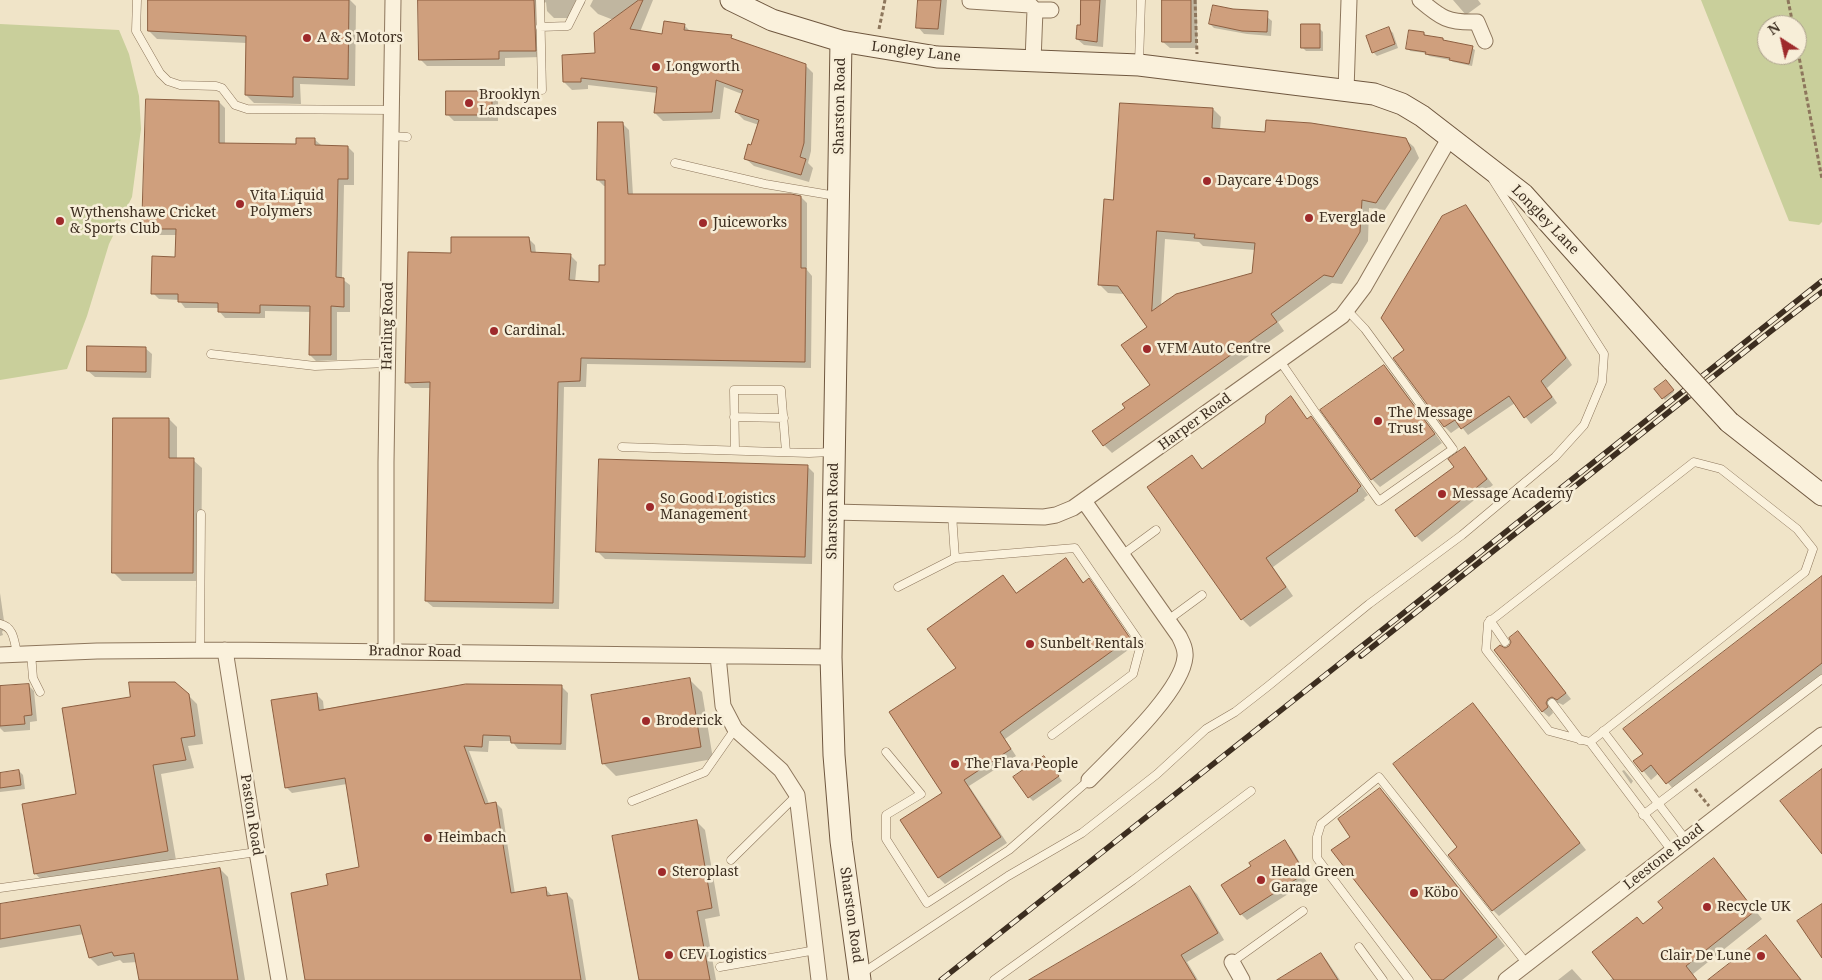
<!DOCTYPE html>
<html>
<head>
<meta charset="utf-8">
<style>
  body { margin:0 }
  #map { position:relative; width:1822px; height:980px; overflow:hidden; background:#f0e4c8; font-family:"Noto Serif",serif }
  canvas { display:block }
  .north { position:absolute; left:1757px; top:15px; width:50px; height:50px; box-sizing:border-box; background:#f7eed8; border:1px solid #ada18e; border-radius:50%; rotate:325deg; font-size:14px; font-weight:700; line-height:20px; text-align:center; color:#3d2e20 }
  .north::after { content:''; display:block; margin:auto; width:18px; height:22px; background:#9e2a2b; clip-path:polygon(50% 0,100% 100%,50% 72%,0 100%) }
</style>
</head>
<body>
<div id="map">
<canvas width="1822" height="980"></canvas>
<div class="north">N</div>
</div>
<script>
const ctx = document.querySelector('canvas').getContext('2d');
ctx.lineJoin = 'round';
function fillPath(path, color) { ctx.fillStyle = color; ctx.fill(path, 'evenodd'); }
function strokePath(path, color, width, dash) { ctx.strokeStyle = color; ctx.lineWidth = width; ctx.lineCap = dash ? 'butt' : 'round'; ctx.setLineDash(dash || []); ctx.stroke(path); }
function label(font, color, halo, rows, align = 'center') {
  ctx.font = font + ' "Noto Serif",serif'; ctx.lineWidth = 5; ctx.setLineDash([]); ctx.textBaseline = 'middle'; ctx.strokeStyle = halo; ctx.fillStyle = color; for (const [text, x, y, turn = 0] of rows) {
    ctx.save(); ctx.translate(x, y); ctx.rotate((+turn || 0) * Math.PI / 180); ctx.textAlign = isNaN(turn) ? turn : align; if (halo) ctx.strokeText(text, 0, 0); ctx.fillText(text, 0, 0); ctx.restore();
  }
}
const green = new Path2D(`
  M1701,0h121v222l-3,3 -30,-4zM1767,25h30v30h-30z
  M0,24l119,6 10,24 10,42 2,33 -9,68 -23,47 -22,72 -20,53 -67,11z`);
const shadow = new Path2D(`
  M150,0h200l6,6 -1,80 -55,-2 1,20 -47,-1 -8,-8 1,-52 -90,-4 -8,-8z
  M420,0h165v3l-9,15h-22l-7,-7 -1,-9 -5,3 1,52 -37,1v8h-78l-7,-7z
  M593,0h60l-13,32 23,4 21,-11 7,7 40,5 3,3 71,25 8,8 -2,78 -3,12 5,5 -4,14 -55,-16 -8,-7 6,-12 7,-22 -15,-5 -8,-8 6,-18 -18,-7 -4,32 -57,2 -8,-8 2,-20 -69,-8v4l-16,1 -8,-8 32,-28 20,-35h-5l-13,-5 -8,-8z
  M920,0h27l-3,35 -20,-1 -6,-7z
  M1082,0h24l-3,47 -19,-2 -7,-6 4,-13z
  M1163,0h34v48h-27l-7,-6z
  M1453,0h25l3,4 -15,11z
  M1267,17l5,4 -1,15 -24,-2 -33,-6 -4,-4z
  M1319,28l4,4v19h-17l-4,-4z
  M1389,29l4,4 5,15 -21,8 -4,-4z
  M1424,33l3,4 16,2 2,2 27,7 3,2 -3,16 -19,-4 -3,-2 -21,-4 -3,-3 -16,-2 -2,-3z
  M492,92l6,6v23h-44l-7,-7z
  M219,102l6,6v36l72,2 17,-7 7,6 27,2 6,6v32h-10l-2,94 8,6v27h-13v48l-21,1 -6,-6 1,-43 -46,-1v7h-40l-6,-7v-3h-34l-6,-8 -20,-1 -6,-6 23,-35 1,-23h-27l-6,-7z
  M1213,109l8,8 -1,13 185,9 9,8 5,11 -34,52 -16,-2 -1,33 -26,43 -10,-1 -54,39 6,9 -172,122 -8,-8 22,-36 25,-23 -3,-59 -23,-33 -17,-1 -8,-8 15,-84zM1165,239l34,3 4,4 52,4 -2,24 -92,33z
  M623,124l6,6 4,65 168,2 6,6v67l5,6 -1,92 -224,-4 -1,23h-22l-5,222 -126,-2 -7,-6 5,-213h-19l-6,-6 46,-128 76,-16 7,7 1,9 35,2 6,6 -2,20 25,1 6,-16v-81h-2l-6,-6z
  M1465,207l7,6 100,152 -25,23 10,15 -26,21 -16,-21 -47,32 -7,-9 -10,7 -6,-6 -50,-69 11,-7z
  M145,348l7,6 -1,24 -56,-1 -7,-6z
  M1384,366l8,9 50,68 -62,44 -8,-8z
  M1666,381l8,11 -9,8 -9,-11z
  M1290,398l18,22 3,-2 8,8 49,69 -4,3 1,2 -92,67 20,29 -43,31 -8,-8 -50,-162 11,12 63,-45z
  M169,419l8,8v33h16l9,8 -1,113h-79l-9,-9z
  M1465,449l28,36 -71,57 -6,-6z
  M807,466l7,7 -2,91 -207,-5 -8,-8z
  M1066,560l18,23 5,-3 6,6 40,59 -130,94 11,17 -47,30 38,57 -62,41 -6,-6 -37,-57 42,-28 13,-125 52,-85 8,11z
  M1822,578v99l-146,115 -17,-19 -8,7 -16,-19 9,-7z
  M0,593l5,35 -3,4 1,3 -3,1z
  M1524,639l47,60 -8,6 -4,-2 -5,2 -2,5 1,3 -4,4 -7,-6z
  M689,679l13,13 11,67 -97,17 -13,-13z
  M28,685l6,6 3,30 -7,1v8l-26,2 -4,-4v-40z
  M562,687l6,6 -2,57 -48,-1 -6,-8h-23l-1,11 -19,-1 20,53 7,-1 6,6 13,85 31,-5 6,7 15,-2 6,6 13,80h-280l24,-94 30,-18 -13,-84 -55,9 -6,-6 31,-92 6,6 1,9z
  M188,695l9,9 6,40 -15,2 6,22 -33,6 15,86 -133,22 -8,-9 42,-78z
  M1473,705l113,145 -87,66 -6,-6 -34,-62z
  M1044,757l18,24 -29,20 -4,-4z
  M1624,770l9,11 -2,3 -9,-13z
  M19,771l4,4 2,14 -25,3v-18z
  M1380,789l9,9 116,148 -43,34h-28l-82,-143z
  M697,822l8,8 15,86 -15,3 11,61h-76z
  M1284,842l7,6 14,23 -4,3 6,8 -60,38 -6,-6 12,-47z
  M1722,868l40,51 -69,55 4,6h-87l4,-3 30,-52z
  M220,869l8,8 17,103h-105l-3,-18 -14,1 -3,-3 -22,6 -8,-8 -6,-24 -84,14v-42z
  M1190,887l7,7 27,46 -37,22 11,18h-166z
  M1766,937l36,43h-92z
  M1321,954l6,7 13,19h-60z
  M1572,969l10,11h-24z`);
const building = new Path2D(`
  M148,0h201l-1,79 -55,-2v20l-48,-2 1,-59 -98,-5z
  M418,0h116l2,51h-37v8l-80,1z
  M639,0h4l-13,29 32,5 2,-13 21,3 -1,6 48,5 -1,3 75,26 -2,79 -4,14 6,2 -5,16 -57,-16 4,-15 3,1 8,-25 -24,-8 8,-22 -27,-10 -4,32 -58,1 3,-26 -76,-9v4h-18l-1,-27 33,-2 -1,-20z
  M918,0h23l-3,29 -22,-1z
  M1081,0h19l-3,42 -21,-3 1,-14h3z
  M1162,0h29v42h-29z
  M1213,5l20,4 35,2 -1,21 -25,-1 -33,-7z
  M1301,24h19v24h-19z
  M1389,27l6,17 -23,9 -6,-17z
  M1409,30l15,2v3l19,3v2l30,6 -4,18 -20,-4 1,-2 -25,-4 1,-2 -20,-3z
  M446,91h46v24h-46z
  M146,99l73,2v42l77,1v-6h19v7l33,1v33h-10l-2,98 8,1v29l-13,-1v49h-22l1,-49 -50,-1v8l-42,-1v-9l-40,-1v-8h-27l1,-38 23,1 1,-28h-34z
  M1120,103l93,5 -1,20 53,4 1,-12 45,3 95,15 5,11 -35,54 -14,-3 -2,32 -27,45 -9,-2 -53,39 6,8 -174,124 -11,-15 33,-23 -3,-4 28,-19 -29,-40 26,-18 -29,-41 -20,-1 6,-86 9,1zM1157,231l38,3 -1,4 61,5 -3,30 -76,21 -24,17z
  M598,122h25l5,72h163l10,2v72h5l-1,94 -224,-4 -1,23 -22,1 -5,221 -128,-2 5,-219 -25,1 3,-131 43,1v-16h78l2,15 40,2 -2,26 30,2v-17h6v-85h-8z
  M1466,205l100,153 -25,23 11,16 -28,21 -15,-22 -48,33 -6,-9 -11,7 -51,-69 11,-8 -23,-32 61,-102z
  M87,346l59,1v25l-59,-1z
  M1384,365l51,69 -64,46 -51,-70z
  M1666,380l8,10 -12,9 -8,-10z
  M1291,396l16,23 4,-3 50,70 -4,4 1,1 -92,67 20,29 -45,33 -94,-133 45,-32 10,14 63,-46 1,-7z
  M113,418h56v40h25l-1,115h-81z
  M1465,447l22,32 -72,58 -20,-27 59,-43 -6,-8z
  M599,459l209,6 -3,92 -209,-5z
  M1066,558l17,25 6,-5 41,60 -130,94 11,17 -47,31 37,57 -63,41 -38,-58 42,-27 -53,-81 67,-44 -29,-39 76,-54 13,18z
  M1822,576v87l-156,121 -15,-19 -9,7 -9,-11 10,-7 -20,-25z
  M1518,631l48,62 -9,7 -5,-3 -4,2 -2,4 2,4 -6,5 -48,-62 6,-5 5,3 4,-2 2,-4 -2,-4z
  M690,678l11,69 -99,17 -11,-69z
  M129,682h46l14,12 6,42 -14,2 5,22 -33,5 15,86 -134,23 -12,-70 54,-10 -14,-86 68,-11z
  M29,684l3,31 -8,1 1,8 -25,2v-40z
  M466,684l96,1 -1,59 -50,-1 -1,-7 -27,-1 -1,12 -18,-1 21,58 11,-2 15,91 35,-6 1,9 20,-3 14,87h-276l-14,-87 37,-8 -2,-11 33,-7 -14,-89 -60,10 -14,-88 46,-7 2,17z
  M1473,703l107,140 -88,68 -44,-56 9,-8 -64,-83z
  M1044,756l15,20 -31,22 -15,-21z
  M1822,769v85l-42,-53z
  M19,770l2,15 -21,3v-15z
  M1380,788l117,149 -54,43h-11l-101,-130 19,-13 -12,-18z
  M697,820l15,88 -15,3 13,69h-71l-27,-144z
  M1285,840l15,25 -4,2 5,9 -61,39 -19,-30 30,-19 -2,-3z
  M1714,858l41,53 -69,55 11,14h-83l-22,-28 45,-35 6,7 20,-16 -5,-6z
  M220,868l18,112h-99l-5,-27 -20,3 -2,-4 -23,6 -9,-33 -80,14v-35z
  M1190,886l28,47 -37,22 15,25h-167z
  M1822,904v54l-25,-37z
  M1766,935l35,45h-93z
  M1321,953l17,27h-61z`);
const path = new Path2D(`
  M1195,0l2,54
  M1788,0l5,25
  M879,29l6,-29
  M1797,46l25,133
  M1695,789l14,17`);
const lane = new Path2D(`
  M137,0l-1,31 24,42 8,8 12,4 36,1 6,2 13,17 12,4 145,1
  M540,0l2,90
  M540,27l28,-1 13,-26
  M1139,63l2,-63
  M391,136l16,1
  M675,163l90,21 71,12
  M211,354l104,12 73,-3
  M1280,361l35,51 64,89 74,-52 -88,-120 -18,-19
  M734,417l50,1
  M622,447l187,6 23,-1
  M735,450l-1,-60h47l5,62
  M1122,555l34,-25
  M955,558l120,-10 66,96 -8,30 -81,61
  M898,587l57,-29 -3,-44
  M1168,620l34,-25
  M1490,620l15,22
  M0,624c14,3 14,17 17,29
  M200,650l1,-136
  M31,653l2,25 7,14
  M1552,703l28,37
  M1603,731l83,109
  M1590,742l215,-170 8,-23 -16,-20 -76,-60 -27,-7 -206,161 -2,27 63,81 41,11 82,109
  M886,752l35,42 -35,21v24l41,64 82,-53 80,-70
  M632,801l73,-29 30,-43
  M1643,815l179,-136
  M731,860l66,-65
  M0,888l257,-36
  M1359,947l24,33
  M1232,962l71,-51
  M720,967l96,-17
  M861,974l147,-98 74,-43 75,-59 49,-45 29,-17 32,-25 102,-83 93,-69 93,-78 29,-32 18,-43 2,-28 -111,-174
  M994,980l139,-100 118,-89
  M1409,980l-92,-122v-21l4,-13 58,-47 148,187`);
const street = new Path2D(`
  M1420,0c21,18 28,23 57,22l8,19
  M970,1l60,4 5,5
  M1033,61l2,-51h16
  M1346,91l3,-91
  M1084,501l95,135c3,6 7,13 6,21 -3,35 -71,97 -96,123
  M833,512l211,5 12,-2 17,-7 269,-192 22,-29 86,-150
  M225,650l32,202 22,128
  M386,652v-190l7,-462
  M0,655l97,-4 128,-1 606,7
  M718,656l5,50 12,23 46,41 16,25 22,185
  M1232,962l10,18
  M1506,980l316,-245`);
const secondary = new Path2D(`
  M731,0l41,20 69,21 96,16 202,8 235,29 28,10 20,12 101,78 150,167
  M841,41l-10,616 3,98 7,86 19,139
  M1729,422l93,73`);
const rail = new Path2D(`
  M1361,656l410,-325 51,-39
  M941,980l881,-699`);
const secondaryBridge = new Path2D(`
  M1673,361l56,61`);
const markers = [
  [307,38,5,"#9e2a2b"],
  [656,67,5,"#9e2a2b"],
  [469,103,5,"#9e2a2b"],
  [1207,181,5,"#9e2a2b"],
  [240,204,5,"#9e2a2b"],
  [1309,218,5,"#9e2a2b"],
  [60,221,5,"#9e2a2b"],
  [703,223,5,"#9e2a2b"],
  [494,331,5,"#9e2a2b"],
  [1147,349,5,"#9e2a2b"],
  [1378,421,5,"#9e2a2b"],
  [1442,494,5,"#9e2a2b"],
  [650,507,5,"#9e2a2b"],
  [1030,644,5,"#9e2a2b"],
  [646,721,5,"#9e2a2b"],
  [955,764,5,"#9e2a2b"],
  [428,838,5,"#9e2a2b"],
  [662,872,5,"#9e2a2b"],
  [1261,880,5,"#9e2a2b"],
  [1414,893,5,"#9e2a2b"],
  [1707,907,5,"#9e2a2b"],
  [669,955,5,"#9e2a2b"],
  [1761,956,5,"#9e2a2b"]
];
const poiNames = [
  ["A & S Motors",317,38],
  ["Longworth",666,67],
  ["Brooklyn",479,95],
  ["Landscapes",479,111],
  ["Daycare 4 Dogs",1217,181],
  ["Vita Liquid",250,196],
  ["Polymers",250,212],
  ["Wythenshawe Cricket",70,213],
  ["& Sports Club",70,229],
  ["Everglade",1319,218],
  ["Juiceworks",713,223],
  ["Cardinal.",504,331],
  ["VFM Auto Centre",1157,349],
  ["The Message",1388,413],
  ["Trust",1388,429],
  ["Message Academy",1452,494],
  ["So Good Logistics",660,499],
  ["Management",660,515],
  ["Sunbelt Rentals",1040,644],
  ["Broderick",656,721],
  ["The Flava People",965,764],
  ["Heimbach",438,838],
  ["Steroplast",672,872],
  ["Heald Green",1271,872],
  ["Garage",1271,888],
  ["Köbo",1424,893],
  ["Recycle UK",1717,907],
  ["CEV Logistics",679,955],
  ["Clair De Lune",1751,956,"right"]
];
const streetNames = [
  ["Longley Lane",916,52,7],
  ["Sharston Road",840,106,-89],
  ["Longley Lane",1545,220,46],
  ["Harling Road",388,326,-89],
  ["Harper Road",1195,422,-36],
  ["Sharston Road",833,511,-89],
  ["Bradnor Road",415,652,1],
  ["Paston Road",251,815,81],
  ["Leestone Road",1664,857,-38],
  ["Sharston Road",851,915,82]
];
fillPath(green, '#c9cf9b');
fillPath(shadow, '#0003');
fillPath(building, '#cf9f7d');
strokePath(building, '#8d5f41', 1);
strokePath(lane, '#8d765c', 9);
strokePath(street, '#8d765c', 17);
strokePath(secondary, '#6f573f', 23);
strokePath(path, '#8d765c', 3, [4, 2.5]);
strokePath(lane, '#faf1dc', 8);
strokePath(street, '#faf1dc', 15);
strokePath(secondary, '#faf1dc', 21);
strokePath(rail, '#3d2e20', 5.5);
strokePath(rail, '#f7eed8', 4, [11]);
strokePath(secondaryBridge, '#6f573f', 23, []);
strokePath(secondaryBridge, '#faf1dc', 21);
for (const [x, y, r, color] of markers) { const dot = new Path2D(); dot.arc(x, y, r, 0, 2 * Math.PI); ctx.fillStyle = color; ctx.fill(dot); strokePath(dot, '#f7eed8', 2); }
label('14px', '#3d2e20', '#f7eed8', poiNames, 'left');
label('14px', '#3d2e20', '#f7eed8', streetNames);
</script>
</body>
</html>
